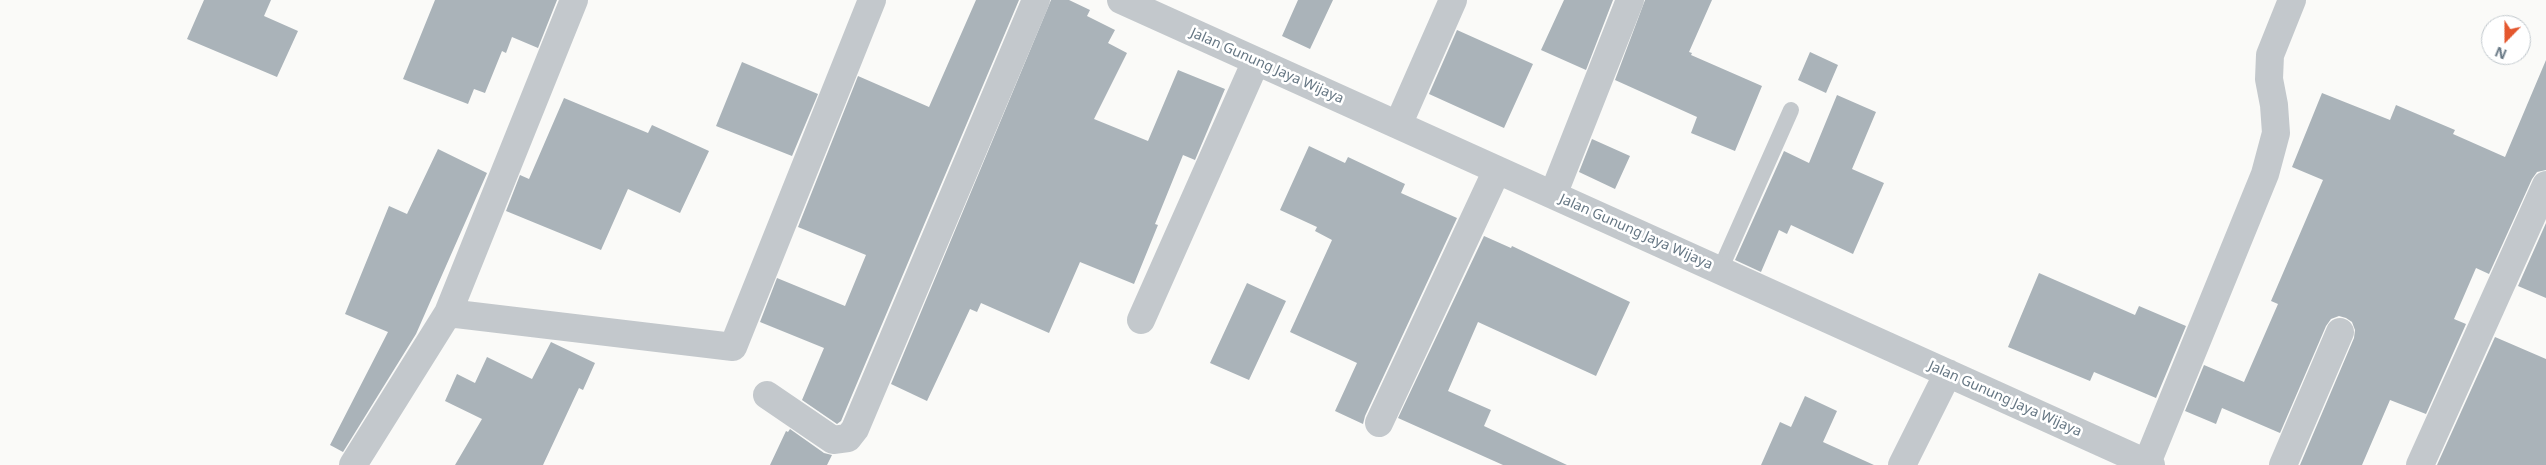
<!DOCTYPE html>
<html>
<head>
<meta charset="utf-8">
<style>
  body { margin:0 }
  #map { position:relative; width:2546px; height:465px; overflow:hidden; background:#fafaf8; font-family:"Noto Sans",sans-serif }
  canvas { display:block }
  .north { position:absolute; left:2481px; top:15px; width:50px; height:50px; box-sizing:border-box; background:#fff; border:1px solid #c1c8cd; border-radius:50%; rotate:202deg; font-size:14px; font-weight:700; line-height:20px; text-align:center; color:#657683 }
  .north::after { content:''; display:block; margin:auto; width:18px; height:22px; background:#e4572e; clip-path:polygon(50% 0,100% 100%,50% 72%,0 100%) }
</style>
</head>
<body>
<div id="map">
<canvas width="2546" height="465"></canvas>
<div class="north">N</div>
</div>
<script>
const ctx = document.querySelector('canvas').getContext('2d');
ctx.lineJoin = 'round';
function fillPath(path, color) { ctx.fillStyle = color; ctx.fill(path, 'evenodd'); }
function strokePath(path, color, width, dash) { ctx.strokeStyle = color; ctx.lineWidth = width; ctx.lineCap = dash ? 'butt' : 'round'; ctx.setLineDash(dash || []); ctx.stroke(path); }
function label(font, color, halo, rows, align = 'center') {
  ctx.font = font + ' "Noto Sans",sans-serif'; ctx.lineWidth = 5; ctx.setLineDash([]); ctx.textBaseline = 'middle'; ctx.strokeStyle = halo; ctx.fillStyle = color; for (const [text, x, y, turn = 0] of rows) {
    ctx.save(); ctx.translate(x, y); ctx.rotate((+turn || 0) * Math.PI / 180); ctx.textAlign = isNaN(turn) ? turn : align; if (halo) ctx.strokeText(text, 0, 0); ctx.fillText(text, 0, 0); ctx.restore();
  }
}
const building = new Path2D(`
  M204,0h67l-7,16 34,15 -21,46 -90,-38z
  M435,0h122l-19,48 -26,-11 -6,16 -4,-2 -17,42 -11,-4 -6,15 -65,-25z
  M976,0h43l-178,421 -4,3 -35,-24 22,-52 -64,-26 17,-44 68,28 21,-51 -68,-28 60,-151 71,31z
  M1051,0h18l21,10 -3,6 28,14 -7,13 19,10 -33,66 54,22 30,-71 47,19 -30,71 -12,-5 -28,69 3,1 -24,59 -54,-22 -31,71 -68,-30 -4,9 -7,-3 -43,92 -36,-17z
  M1298,0h35l-23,49 -28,-13z
  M1564,0h49l-27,70 -45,-20z
  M1645,0h67l-23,52 3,1 -1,2 71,31 -27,65 -44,-18 6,-16 -82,-37z
  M1457,30l76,34 -29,64 -75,-34z
  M1810,52l28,13 -12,28 -28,-13z
  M2546,60v110l-9,2 -5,7 -43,95 -13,-6 -22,51 12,5 -40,90 -36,-14 -28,65h-62l54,-127 1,-8 -3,-8 -6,-4 -7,-2 -8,3 -5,7 -46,107 -58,-25 -6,16 -31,-13 19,-46 40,17 34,-78 -7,-3 52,-121 -31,-13 30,-74 68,27 6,-15 59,25 -2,4 52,23z
  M742,62l76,32 -26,62 -76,-30z
  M1837,95l39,17 -24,57 32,14 -31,71 -62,-29 -4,9 -8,-4 -18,42 -26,-12 49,-109 25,12z
  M564,98l84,35 4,-8 57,26 -29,62 -52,-24 -27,61 -95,-39 14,-36 9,4z
  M1592,139l38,17 -15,33 -36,-17z
  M1309,146l36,17 3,-6 57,27 -4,9 56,25 -92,198 -2,8 -28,-13 22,-48 -67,-31 42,-92 -17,-9 2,-4 -37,-17z
  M438,149l49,24 -71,161 -73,118 -13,-7 58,-113 -43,-18 44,-108 18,8z
  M2546,223v75l-28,-12z
  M1484,236l27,12 1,-2 118,56 -34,74 -118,-54 -30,69 43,19 -7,16 83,39h-64l-105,-47z
  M2039,273l96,42 4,-9 47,20 -30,72 -62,-26 -4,9 -82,-34z
  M1247,283l39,18 -37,79 -39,-17z
  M2495,337l51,22v106h-109z
  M551,342l44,21 -12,27 -4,-2 -36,77h-88l27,-46 -37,-18 12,-27 18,9 12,-26 45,22z
  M1805,396l32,15 -14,31 51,23h-113l19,-43 11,5z
  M790,429l34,24 8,2 -5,10h-57l16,-34 2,1z`);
const lane = new Path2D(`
  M1720,270l71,-160`);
const street = new Path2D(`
  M1121,0l1030,465
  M1398,125l55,-125
  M1553,195l77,-195
  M448,313l285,34 139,-347
  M1141,320l115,-259
  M767,395l66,45 15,-2 7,-9 181,-429
  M1379,423l118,-253
  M2147,463l118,-289 11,-41 -2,-28 -5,-26 1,-24 22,-55
  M353,465l95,-152 126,-313
  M1902,465l46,-92
  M2283,465l57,-133
  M2420,465l126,-280`);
const streetNames = [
  ["Jalan Gunung Jaya Wijaya",1267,66,24],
  ["Jalan Gunung Jaya Wijaya",1636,232,24],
  ["Jalan Gunung Jaya Wijaya",2005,399,24]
];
fillPath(building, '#aab3b9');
strokePath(lane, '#c3c8cc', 16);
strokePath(street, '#c3c8cc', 28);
label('14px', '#657683', '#fff', streetNames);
</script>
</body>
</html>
